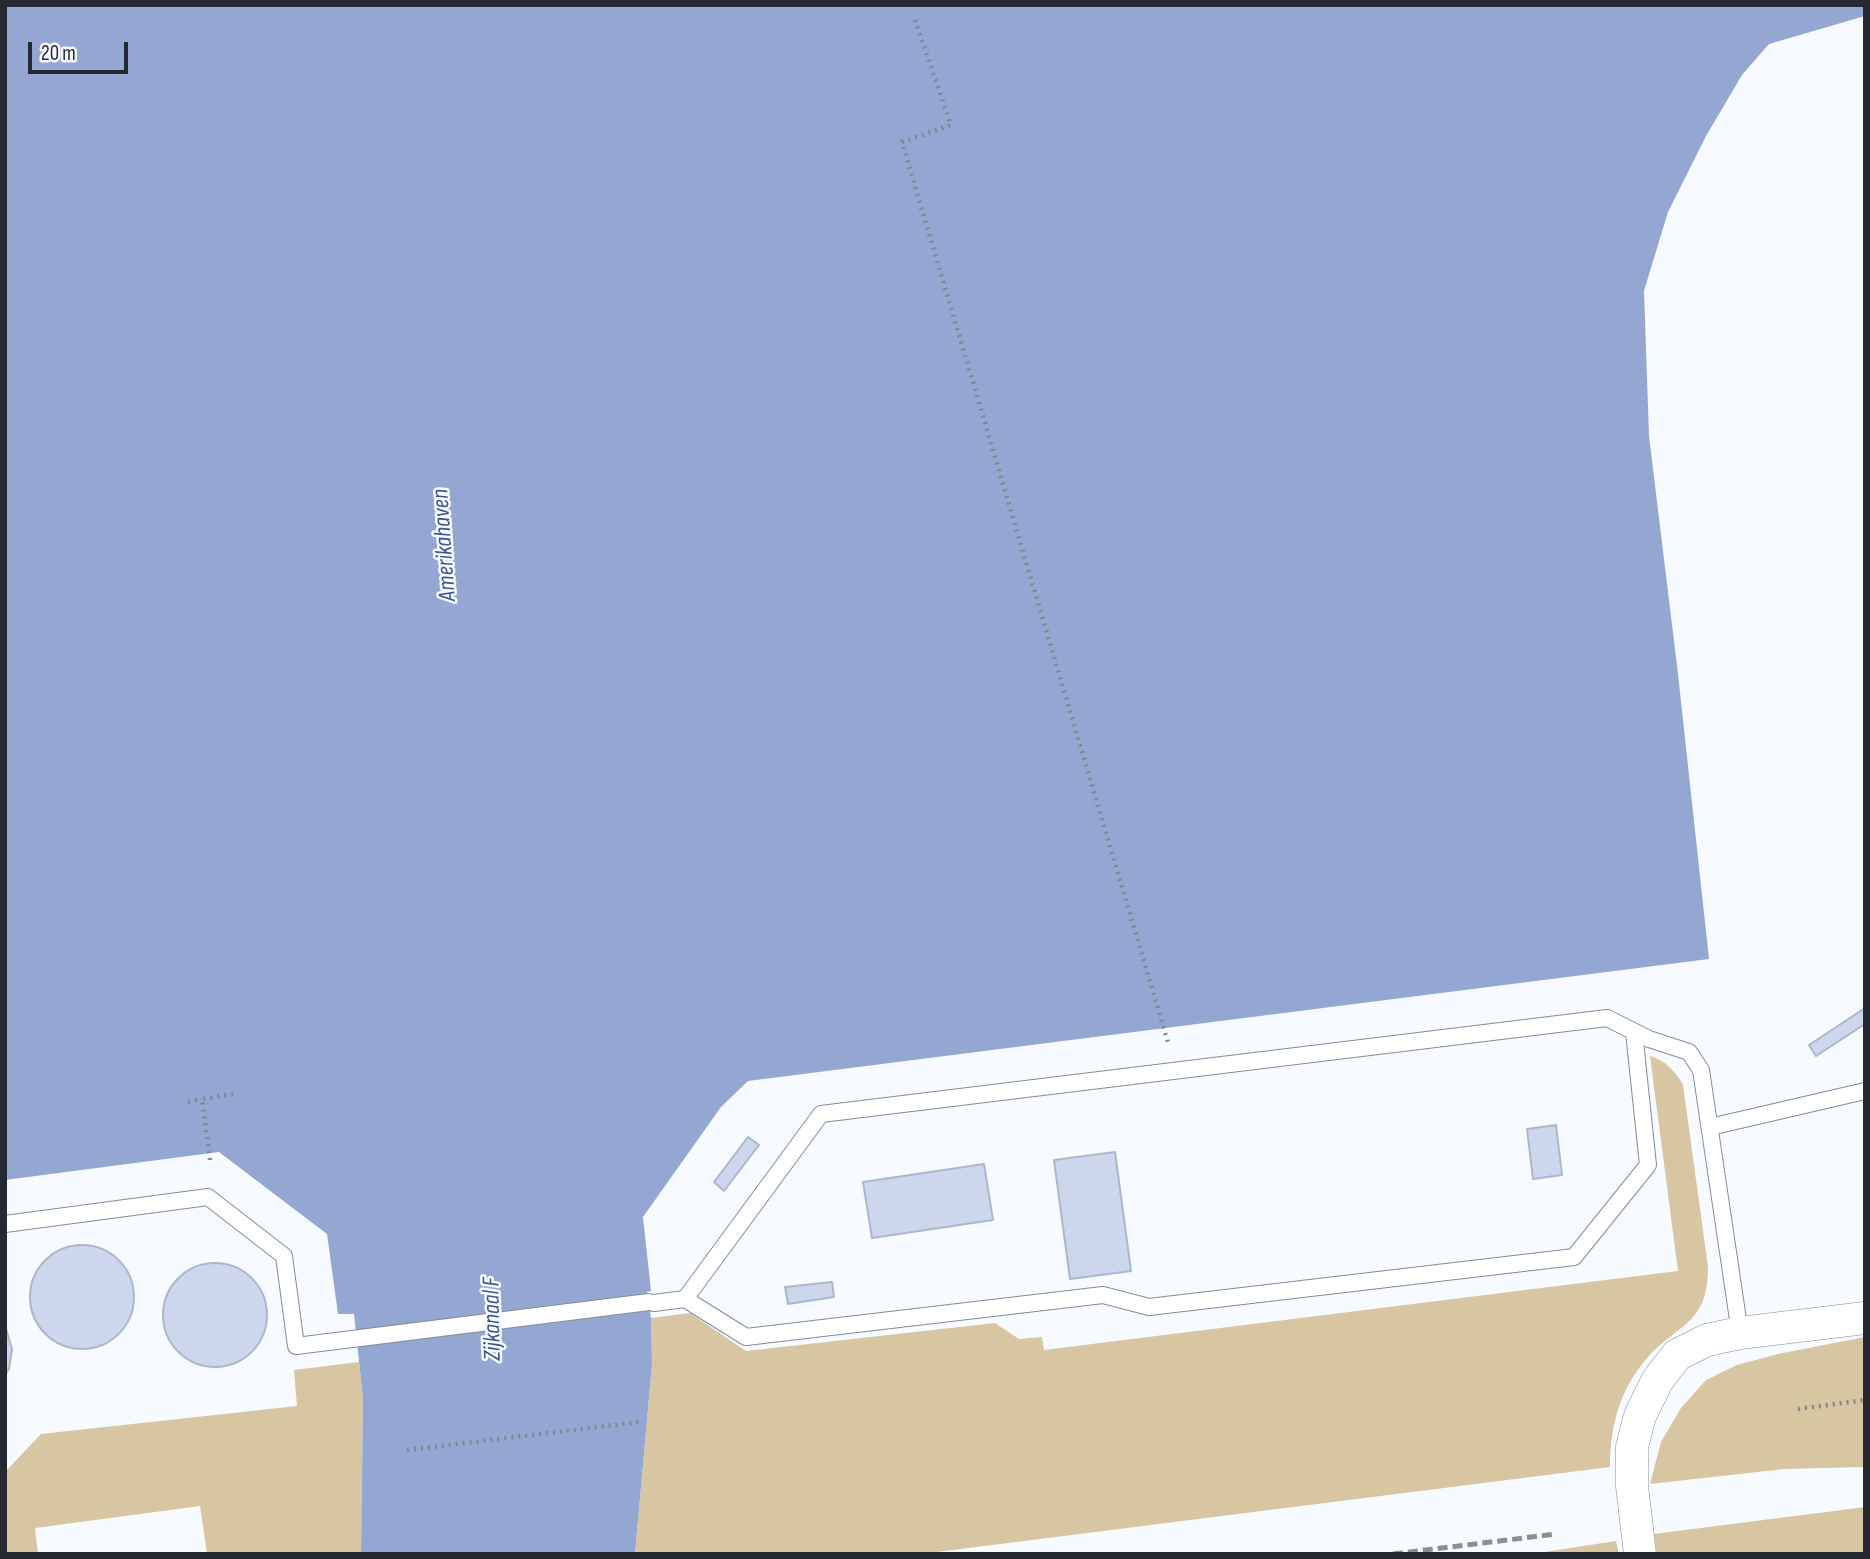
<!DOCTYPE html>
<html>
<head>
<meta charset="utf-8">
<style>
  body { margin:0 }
  #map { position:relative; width:1870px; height:1559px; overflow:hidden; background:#f7fafe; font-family:"Sofia Sans Condensed",sans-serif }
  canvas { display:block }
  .frame { position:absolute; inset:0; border:7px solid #252931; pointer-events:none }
  .scale { position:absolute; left:28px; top:42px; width:100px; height:32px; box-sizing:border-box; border:4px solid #252931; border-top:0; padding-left:9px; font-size:21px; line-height:24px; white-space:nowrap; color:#252931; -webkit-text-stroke:5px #f7fafe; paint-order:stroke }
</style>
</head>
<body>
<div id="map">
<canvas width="1870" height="1559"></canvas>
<div class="frame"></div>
<div class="scale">20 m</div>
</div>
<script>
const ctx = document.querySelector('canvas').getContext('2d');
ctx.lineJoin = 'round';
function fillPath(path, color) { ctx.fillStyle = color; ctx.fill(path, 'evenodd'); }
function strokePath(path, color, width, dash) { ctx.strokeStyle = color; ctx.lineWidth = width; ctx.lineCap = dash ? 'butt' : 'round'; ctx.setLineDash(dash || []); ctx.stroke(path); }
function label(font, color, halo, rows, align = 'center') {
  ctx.font = font + ' "Sofia Sans Condensed",sans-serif'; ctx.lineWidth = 5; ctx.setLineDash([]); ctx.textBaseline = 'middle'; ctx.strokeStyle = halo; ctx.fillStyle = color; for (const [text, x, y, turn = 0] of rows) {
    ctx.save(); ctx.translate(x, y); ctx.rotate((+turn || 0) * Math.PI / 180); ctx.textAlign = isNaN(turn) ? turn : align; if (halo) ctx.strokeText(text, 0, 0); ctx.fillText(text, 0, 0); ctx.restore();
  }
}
const green = new Path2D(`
  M1650,1056c15,4 26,16 33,29l25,182c0,57 -29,56 -60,90 -28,31 -38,69 -38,110l-689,87h-286l17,-190 -1,-46 39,-5 56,38 249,-28 24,16 23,-2 2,13 634,-79z
  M1865,1337v130l-81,2 -134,15 11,-42 20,-34 25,-28 31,-15 41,-11z
  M359,1362l4,37 -2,155h-154l-7,-48 -165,22 3,26h-33v-82l36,-38 256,-28 -3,-36z
  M1865,1507v47h-208l-3,-20z
  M1616,1541l3,13h-88z`);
const water = new Path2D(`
  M5,5h1860v11l-96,28 -27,31 -36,61 -38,76 -24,79 5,145 29,238 31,285 -961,122 -27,26 -78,110 8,74 -4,1 4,26 1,46 -17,190h-274l2,-155 -9,-85h-16l-11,-80 -108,-82 -214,28z`);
const building = new Path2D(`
  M1865,1008v16l-49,32 -7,-11z
  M1556,1125l6,50 -29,4 -6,-50z
  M748,1137l11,8 -35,46 -10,-9z
  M1115,1152l16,119 -61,8 -16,-119z
  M984,1164l9,56 -121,18 -9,-56z
  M30 1297a52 52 0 1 1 104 0a52 52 0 1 1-104 0Z
  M163 1315a52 52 0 1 1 104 0a52 52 0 1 1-104 0Z
  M832,1282l2,15 -46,7 -3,-17z
  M5,1325l7,24 -3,20 -4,6z`);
const path = new Path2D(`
  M915,20l36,105 -49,17 267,904
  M188,1102l14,-3
  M210,1160l-8,-61 32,-5
  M1798,1409l67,-9
  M407,1450l233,-28`);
const lane = new Path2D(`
  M1710,1127l155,-36
  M5,1224l203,-27 76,59 12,90 353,-44
  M685,1299l61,38 357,-42 46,12 425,-50 74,-92 -14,-133
  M654,1303l31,-4 136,-185 786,-96 42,21 40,13 12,18 39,263`);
const street = new Path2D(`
  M1640,1554l-8,-68v-39l8,-31 17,-35 20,-26 30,-15 33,-7 125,-15`);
const rail = new Path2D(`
  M1393,1554l163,-20`);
const waterNames = [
  ["Amerikahaven",445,545,-94],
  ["Zijkanaal F",493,1319,-91]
];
fillPath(green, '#d8c5a1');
fillPath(water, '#94a7d2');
fillPath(building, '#ccd6ec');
strokePath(building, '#adb7cc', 2);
strokePath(lane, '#828b9f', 18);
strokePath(street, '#828b9f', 33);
strokePath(path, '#84878d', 4.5, [2, 5]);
strokePath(lane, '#fff', 16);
strokePath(street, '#fff', 32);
strokePath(rail, '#8b8f95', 5, [10, 5]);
label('italic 24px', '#3d548d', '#f7fafe', waterNames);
</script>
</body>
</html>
